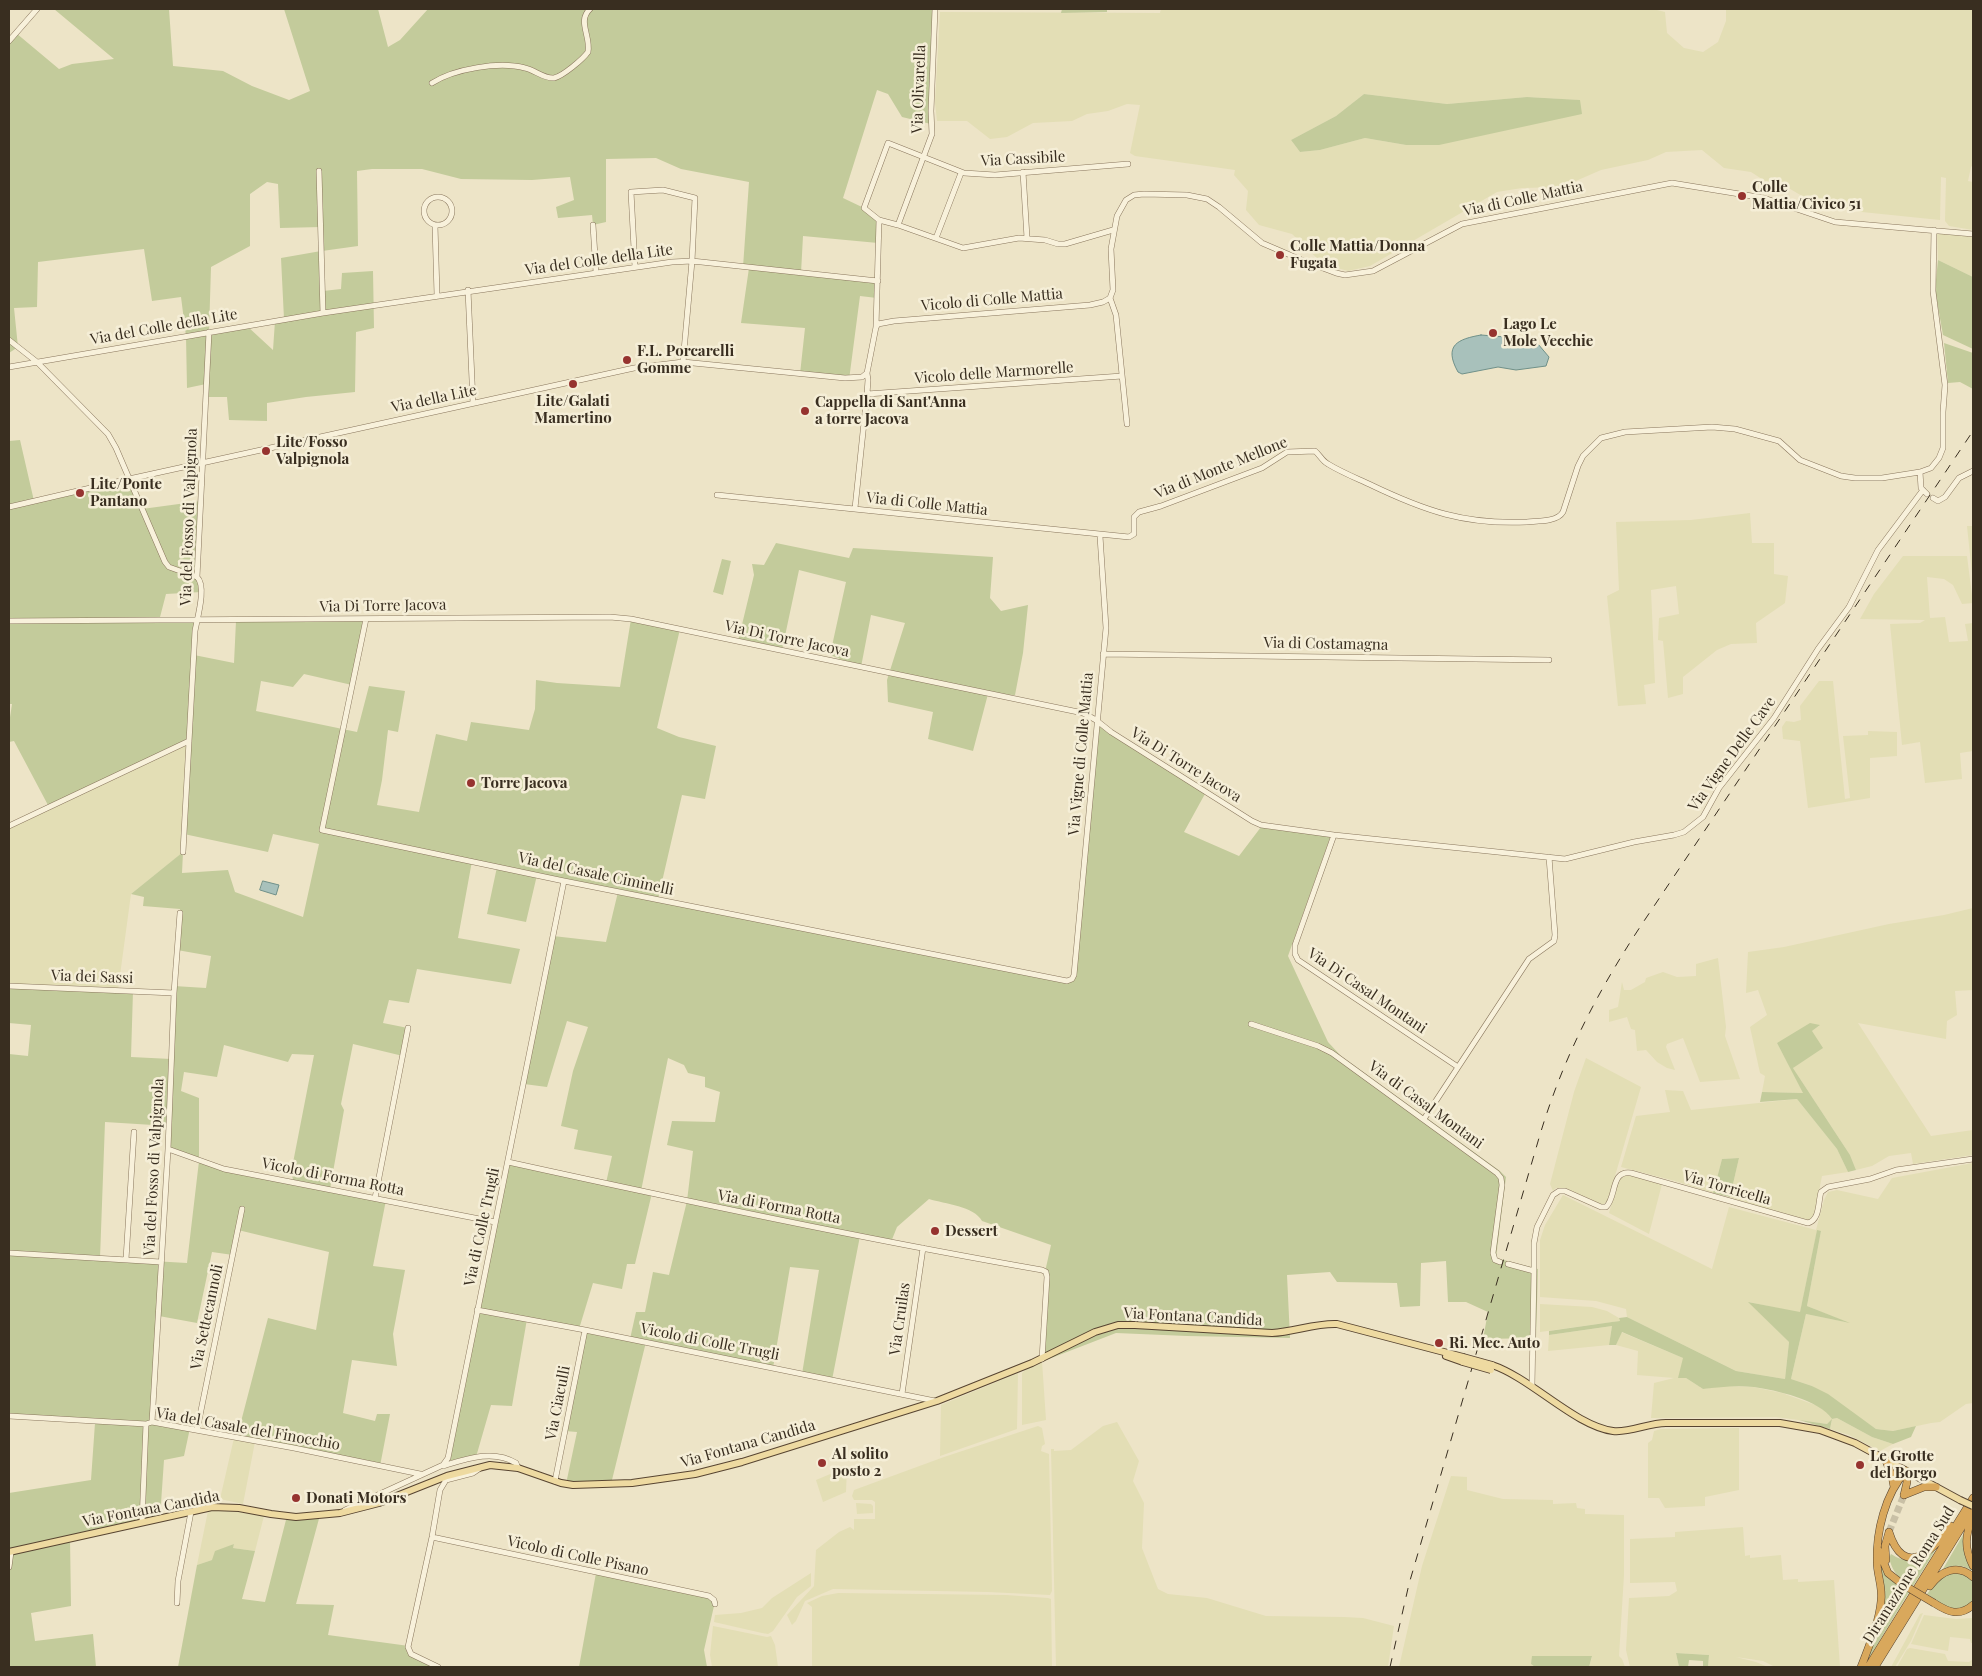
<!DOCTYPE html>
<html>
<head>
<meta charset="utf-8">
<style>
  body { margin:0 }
  #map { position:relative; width:1982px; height:1676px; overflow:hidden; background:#ede4c7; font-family:"Playfair Display",serif }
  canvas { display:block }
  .frame { position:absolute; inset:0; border:10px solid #392e20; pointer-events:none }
</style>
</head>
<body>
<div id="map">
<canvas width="1982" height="1676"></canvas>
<div class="frame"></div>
</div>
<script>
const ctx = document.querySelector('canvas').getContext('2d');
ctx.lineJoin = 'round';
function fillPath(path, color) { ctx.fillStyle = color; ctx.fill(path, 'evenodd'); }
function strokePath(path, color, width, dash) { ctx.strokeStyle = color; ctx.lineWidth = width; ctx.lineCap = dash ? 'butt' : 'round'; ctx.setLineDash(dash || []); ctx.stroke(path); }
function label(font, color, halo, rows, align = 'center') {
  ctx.font = font + ' "Playfair Display",serif'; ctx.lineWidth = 5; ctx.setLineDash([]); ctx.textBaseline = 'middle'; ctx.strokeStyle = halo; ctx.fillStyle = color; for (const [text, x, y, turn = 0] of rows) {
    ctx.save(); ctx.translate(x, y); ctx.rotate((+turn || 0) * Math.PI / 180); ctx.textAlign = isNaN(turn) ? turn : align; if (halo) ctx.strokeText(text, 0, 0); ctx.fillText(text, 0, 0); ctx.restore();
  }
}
const farmland = new Path2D(`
  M1161,9h492l12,3 2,21 17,15 19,4 15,-10 8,-21v-12h247v156l-2,2 -3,14 5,1v48l-24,-4 -4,-5 1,-43 -5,-1 -1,43 -78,-8 -48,-9 -34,-20 -15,-2 -14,-9 -27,-4 -22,-18 -36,2 -18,8 -47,10 -39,17 -40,1 -25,4 -127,74 -22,5 -25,-7 -31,-30 -33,-9 -13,-15 2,-19 -14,-16 1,-5 -100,-14 -5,-3 10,-48 -13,-1 -19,7 -21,3 -15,7 -39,2 -26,14 -17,2 -23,-18h-30l-2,-18 5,-91 220,1zM1364,94l83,10 80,-7 52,3 2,13 -175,32 -41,-7 -45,12 -20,2 -9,-12 45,-24z
  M1937,232l36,5v40l-35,-17z
  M1750,513l2,30h22v31l14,2 -3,27 -29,20 1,20 -26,1 -14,6 -34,27v17l-15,4 -5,-57 -5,-1 1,-22 20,-4 -3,-28 -25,4 4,93 -11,2 2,19 -28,2 -11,-110 12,-6 -3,-68 75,-2z
  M1967,526h6v57z
  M1903,556h64l6,47 -11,1 -9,-19 -9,-6 -17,-2 3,41 15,-1 4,25 19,-1 -3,-17 8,-1v128l-13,2 2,26 -37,4 -5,-41 -18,3 -12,-121 30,-1 5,-3 -65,-1 14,-25z
  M1819,681h14l12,118 5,-1 -7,-62 25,-1v-4l29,1v24l-27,2v40l-62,10 -8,-67 -17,-2 -1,-12 4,-6 8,1 7,-2 -1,-14z
  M185,745l2,2 -6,107 -50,40 -13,96 -109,-4v-157z
  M1973,908v82l-18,1 2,24 -10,6 -1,18 -88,-16 73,113 42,-6v25l-60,9 -2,-11 -22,3 -17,10 -16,4 -6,-15 -57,-87 19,-37 7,-5 -42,17 27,50 -42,-1 3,-16 -5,-3 -10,-46 17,-12 -9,-25 -12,3 2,-41 36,-5 105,-23 55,-9z
  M1718,958l8,69 -1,9 15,43 -40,3 -17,-44 -16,6 -1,3 9,23 -8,-2 -10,-6 -11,-12 -9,1 -2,-21 -4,-1 -4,-12 -18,5v-12l9,-3 4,-25 2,8h7l14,-8 1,-4 17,-6 14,5 19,-1v-12z
  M1586,1058l55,29 -33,113 -5,5 -35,-16 -12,-1 -3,3 -3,-7 24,-92z
  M1665,1090l18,1 8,19 106,-11 40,50 11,23 -26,4 -8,41 -9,5 -75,-25 9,-39 -17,1 -9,34 -38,-12 -54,-14 15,-51 34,-4z
  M1973,1163v240l-7,1 -26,18 -9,1 -38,8 -17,-2 -64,-43 -21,-7 15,-65 40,8 -39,-16 14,-75h-4l-17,82 -51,-11 40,40 -4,37 -49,-8 -109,-54 -1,-8 -30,-8 -56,-4v-57l5,-15 18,-30 149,74 17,-62 87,23 8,-30 4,-8 9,-2 41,9 14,-21z
  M1627,1174l35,10 -13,50 -40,-21 10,-34z
  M1540,1304l52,3 15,4 12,7 1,3 -80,11z
  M1612,1326l-3,19 -61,6 1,-16z
  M1621,1332l62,26 3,20 17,11 19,-3 31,1 29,6 36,13 9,5 5,8 5,-1 35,19 21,7 -13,7 -31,-16 -19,-6 2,-9 -5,4 -51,-7 -125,1 3,-35 20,-5 -37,-3 1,-24 -22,-6z
  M1042,1361l4,59 -24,5v-52l8,-7z
  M1018,1373l-1,56 -77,27 1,-51z
  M1117,1422l22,39 -6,20 11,22 -2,45 16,41 10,5 39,4 59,18 78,1 19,1 31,8 -6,41h-332l-5,-218h3v2l17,-1 32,-24z
  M1038,1426l4,2 3,16 -3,2 -1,5 8,3 3,137 -2,4 -62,-3 -155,-3 -28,12 -9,20 -4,4 -5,-10 27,-29 2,-36 23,-18 11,-5 4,3v-11h21v-17l-3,-2h-18l-2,-4 2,-6 90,-33z
  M1739,1428v62l-34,7v9l-40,2 -6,-10h-11v-55l4,-3 2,-9 7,-2z
  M234,1438l21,4 -12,62 -23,-5z
  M847,1467l-1,25 -23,10 -7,-22z
  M1451,1476l16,1v13l36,9 50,1v4l23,-1 1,5 8,1v5l39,1v60l-5,81 3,3 3,8h-36l3,-10 -59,-1 -2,8 4,3h-136l23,-101z
  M856,1503l15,1 2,2v7l-16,1z
  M222,1510l24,1 18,5 -9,35 -22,-3 1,-4 -22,16 -15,5 11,-54z
  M1743,1527l2,29 5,-1v3l31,-3 2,25 15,-1v3l36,-2 6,87h-65l-12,-6 -27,-4 20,5 12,5h-60l1,-12 -33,-2 3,14h-49l-4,-17 3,-52 40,-2 8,-5 -2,-9 -45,1v-44l45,-2v-5z
  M811,1573v13l-14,11 -24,34 -5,3 -6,-1 -48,-11 1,-7 26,-2 21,-5 10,-10z
  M838,1593l168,2 42,3 3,1 1,68h-240v-60l-5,-4 15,-7z
  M1923,1613l-12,28 -16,26h-4l29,-53z
  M1924,1615l32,4 17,-1v25h-2l-1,-4 -20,-2 -2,14 -37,-7z
  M713,1626l54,11 4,-1 4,9 3,22h-66l-2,-12z
  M1910,1648l35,6 3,7 21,1 4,-3v8h-76l10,-18z`);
const green = new Path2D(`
  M54,9h115l4,57 50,5 29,15 37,14 21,-9 -26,-82h94l10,38 12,-7 28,-31h507l-4,115 -29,-7 -14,-23 -11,-4 -34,108 21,10 15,12 -1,23 -75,-7 -2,37 77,8 -1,17 -17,-2 -11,84 -49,-6 5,-46 -64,-5 8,-55 -6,-1 6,-85 -68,-13 -25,-11 -50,1v63l-13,3 -1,-10 -34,3 -2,-11 18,-7 -4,-23 -38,3 -71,-1 -39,-10h-50l-15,2 1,75 -36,5 1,40 18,-2 1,-16 31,-2 1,57 -18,4 -1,60 -49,5 -39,6v18l-38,-1 -2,-23h-21v-13l-19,4 -1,-52 -5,-39 -29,4 -8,-52 -106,13 -1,45 -23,1 4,39 -9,6v-311l7,-9 43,36 13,-5 42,-5zM267,182l11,2 2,44 41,-1v24l-40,7 3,61 -9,2 -2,29 -26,-24 -38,6 2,-65 39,-21v-52z
  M1062,9h45v3l-46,1z
  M1364,94l83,10 80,-7 53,3 2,14 -143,31h-33l-41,-7 -45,12 -20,2 -9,-12 45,-24z
  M1938,260l35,17v72l-30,-14 -8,-45z
  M1944,343l29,10v36l-13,-7 -12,1z
  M20,440l14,61 95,-22 13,30 59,-8 -4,75 4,16 -35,2 -7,27h39l-4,34 40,8 2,-42 130,-2 -14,66 -48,-11 -11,13 -32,-6 -5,30 101,21 12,-46 36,5 -7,41 -10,-2 -6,50 -5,25 42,7 17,-78 31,7 4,-19 58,8 6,-21 1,-29 21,3 63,4 11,-68 49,10 -23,99 22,9 37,9 -11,53 -23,-4 -24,104 406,82 10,-6 22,-255 110,72 -22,40 55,24 22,-29 70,8 -43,121 40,86 13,14 159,115 6,6 -10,81 42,11 -2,69 -53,1 5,-27 -22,-10h-18l-2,-41 -25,2 -1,43 -20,1 -3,-24 -60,-1 -7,-10 -43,3 3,63 -103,-2 -71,-3 -75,29 4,-90 6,-27 -69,-24c-8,-15 -37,-17 -53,-22l-32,28 -6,15 -31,-6 -28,144 -30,-6 17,-104 -29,-3 -17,101 -127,-26 -35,142h-45l11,-52 -12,-1 20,-101 45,9 6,-27h9l8,-40 16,3 18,-74 6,-50 -26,-6 5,-24 43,1 5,-30 -15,-5v-10l-17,-4 -4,-8 -16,-7 -27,133 11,2 -17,71h-8l-5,25 -29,-6 -14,46 -52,-10 -15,87 -21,-1 -15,52 -29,4 61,-299 98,21 6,-27 -38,-7 4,-19 -17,-4 12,-55 15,-44 -21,-6 -20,66 -23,-3 29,-148 53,6 12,-50 -81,-17 -11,47 -39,-8 10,-47 -25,-6 -14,77 62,11 -9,35 -94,-15 -8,34 -20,-3 -6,23 25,5 -5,28 -50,-12 -12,60 3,6 -14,79 56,11 -13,66 32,4 -12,64 4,32 -45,-6 -9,53 32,8 2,-7h13l-10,52 -143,-29 31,-119 48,12 13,-78 -91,-22 -5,25 -21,-3 -15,71 -38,-7 -7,105 38,7 -6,28 -20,4 -4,58 -90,20 1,68 -40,7 4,28 58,-7 3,33h-87v-174l82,-13 4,-57 -86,-7v-362l19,2 3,-31 -22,-2v-37l124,5 -2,66 40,2 3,-73 32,2 5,-32 -34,-6 3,-41 -37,-3 1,-9 -13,-3 52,-42 -1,21 46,-3 7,22 68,25 16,-73 -46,-10 -5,18 -84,-18 4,-92 -139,65 -35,-66 -5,1v-18l3,-20h-3v-263zM224,1045l64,17 4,-8 22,1 -23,118 3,9 -95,-21v-63l-18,-7 3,-19 33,5zM105,1122l64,4 -1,23 31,12 -12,102 -87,-5z
  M776,543l73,15 4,-10 140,9 -3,41 11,13 27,-6 -5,48 -8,42 -27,-1 -15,57 -45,-12 5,-27 -45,-10 -1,-22 18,-57 -34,-8 -10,52 -31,-12 16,-73 -47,-12 -17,80 -44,-9 16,-66 -2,-11 12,1z
  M722,559l9,2 -8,34 -10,-3z
  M1810,1023l10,2 -8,6 11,17 -30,20 57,87 6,15 -8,2 -11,-23 -40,-50 -37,3 2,-10 41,1 -26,-50z
  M1739,1158l-9,39 -17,-4 9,-34z
  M1817,1230l4,1 -14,75 43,17 -44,-9 -15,65 21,7 16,8 48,35 17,2 23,-5 -5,11 -18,7 -21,-7 -35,-19 -5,1 -2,10 -31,-9 28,4 5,-5c-12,-19 -57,-29 -78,-32 -17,-2 -35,0 -51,2l-17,-11h-8l5,-20 -61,-26 -6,13h-7l3,-19 -63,9v-4l63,-9 8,-1 -1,-3 8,-1 109,54 49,8 4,-37 -41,-40 52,10z
  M320,1515l-24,89 38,1 -6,30 81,11v5l29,16h-260l19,-102 15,-5 3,-9 19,-7 -1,4 22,3 -13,48 23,3 22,-86z
  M1964,1533l-1,11 10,27c-10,-6 -19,-7 -30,-2z
  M1936,1549l-23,37c-15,-9 -19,-11 -24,-28l2,-4c19,12 27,5 45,-5z
  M1881,1566l8,12 20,14 -43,71 13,-41z
  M1955,1570l18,9v21l-4,5 -11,5 -12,-3 -19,-13 11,-14z
  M596,1573l115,25 3,8 -10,44 3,17h-128z
  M1676,1653l33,2 -1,12h-5v-6l-14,-1 -1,7h-9z
  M1532,1656h60l-3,11h-54l-4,-3z`);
const water = new Path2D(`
  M1481,335l36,3 21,6 11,13 -3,9 -30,4 -18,-3 -36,7 -4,-2c-15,-27 0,-33 23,-37z
  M263,881l16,4 -3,10 -16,-5z`);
const highwayTunnel = new Path2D(`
  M1889,1532l15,-37`);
const minor = new Path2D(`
  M9,41l28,-32
  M432,83c22,-14 67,-22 93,-15 10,2 19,11 29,10 9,-2 29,-19 34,-26 3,-16 -11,-31 2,-43
  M319,171l4,142
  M1023,172l4,66
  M424 211a14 14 0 1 1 28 0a14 14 0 1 1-28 0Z
  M435,225l2,70
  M593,225l3,47
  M898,225l34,-91 -1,-23 4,-102
  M1113,230l-48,14h-7l-13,-4 -26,-2 -56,10 -65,-23 -19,-5 -15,-12 24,-65 76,30 31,2 133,-11
  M936,238l25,-65
  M635,267l-4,-75 32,-2 32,8 -3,63 -9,101
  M468,290l5,113
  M876,327l2,-3 16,-3 196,-16 13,-3 7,-4
  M9,340l28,22 71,72 8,14 49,114 4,5 28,10
  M9,367l314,-54 349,-51 20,-1 186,20
  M867,394l255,-18
  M1127,424l-11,-109 -6,-17 3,-8 -2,-41 6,-33 9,-16 8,-5 10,-1 43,1 20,4 12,8 43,36 42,18 32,12 9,2 28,-4 89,-47 210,-41 92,15 71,24 138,12
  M1920,472l1,16 6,6
  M717,495l412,42 5,-3v-17l5,-5 22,-6 101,-38 25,-16 28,-1c5,4 7,10 13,13 13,8 28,14 41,20 56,27 96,41 158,38 11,-1 30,0 36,-10l15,-46 5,-10 18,-18 24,-6 87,-5 23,2 44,12 21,19 41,16 14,2h27l38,-6 11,-4 8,-10 4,-10v-36l2,-27 -12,-94 1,-61
  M1933,498l5,3 7,-4 14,-19 14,-7
  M9,507l120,-28 505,-111 49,-6 162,16 17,-1 5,-4
  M855,508l12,-114 1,-14 -1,-7 9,-46 3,-107
  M366,619l-44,211 242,51 503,100 5,-2 2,-4 32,-347 -6,-92
  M9,621l601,-4 21,2 452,94 13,7 15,12 141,89 9,4 73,10 231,24 69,-17 40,-7 10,-3 19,-15 16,-29 55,-70 44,-69 31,-42 29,-57 45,-60
  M1103,654l446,6
  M9,826l180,-85
  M1334,835l-39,110v9l3,6 160,107
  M183,852l12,-221c2,-12 12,-45 2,-54l12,-245
  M9,986l165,7
  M1251,1024l67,22 14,7 165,120 4,5 1,7 -9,68 2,7 5,2
  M1424,1119l105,-160 25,-18 1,-6 -6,-78
  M168,1149l56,20 271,53
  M508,1162c177,39 355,77 534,108l4,2 1,5 -5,82
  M375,1198l33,-170
  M9,1253l152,9
  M126,1259l8,-127
  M1508,1264l26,7 -2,115
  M1534,1271v-28l3,-16 16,-32 6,-4h6l36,16h5c11,-10 4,-37 25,-34l177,50c12,-3 10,-21 13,-31l7,-5 42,-8 26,-9 77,-11
  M477,1310l108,20 350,71
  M902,1394l21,-146
  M9,1416l137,8 6,-2 142,26 126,26
  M152,1422l16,-273 6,-156 6,-80
  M197,1430l45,-221
  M443,1466c23,-7 50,-17 73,-3l2,5
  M555,1481l30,-151
  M345,1510l98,-45 5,-7 116,-577
  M142,1522l4,-98
  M432,1537l277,59 5,4 1,4
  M9,1567l2,-15
  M177,1603l1,-22 13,-69
  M438,1667l-27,-13 -3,-7 24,-110 8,-47 6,-10 27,-7 6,-4`);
const major = new Path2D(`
  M1446,1356l17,6
  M1492,1365c39,13 83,61 121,66 17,2 35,-8 53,-8h114l40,7 35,13 105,57
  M9,1552l203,-45 27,1 32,6 25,3 44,-4 39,-10 68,-27 43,-11 28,3 43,15 12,2 59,-2 63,-9 47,-12 195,-61 95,-38 63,-31 23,-7h17l137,8c22,-1 43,-10 65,-9l126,33`);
const highway = new Path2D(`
  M1886,1461l6,15 2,11
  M1904,1495l20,-8h12
  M1904,1495l3,-13 -1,-11
  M1973,1516c-8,19 -9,32 0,50
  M1889,1532c15,47 43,20 62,-6
  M1879,1551l9,22 14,11
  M1886,1560l-1,-14 4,-14
  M1930,1586c11,-15 27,-23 43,-9
  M1934,1603c14,9 25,14 39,2
  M1861,1667c8,-21 18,-44 20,-66 2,-14 -4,-26 -4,-39 -1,-30 8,-68 29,-91
  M1868,1667l105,-169
  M1875,1667l98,-158`);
const rail = new Path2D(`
  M1390,1667l19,-83 130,-446c23,-78 58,-146 103,-214l331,-493`);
const majorBridge = new Path2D(`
  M1463,1357l29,8
  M1463,1362l28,8
  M1960,1500l13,6`);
const highwayBridge = new Path2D(`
  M1902,1584l32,19`);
const markers = [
  [1742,196,5,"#96332f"],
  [1280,255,5,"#96332f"],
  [1493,333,5,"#96332f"],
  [627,360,5,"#96332f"],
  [573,384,5,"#96332f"],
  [805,411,5,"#96332f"],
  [266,451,5,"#96332f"],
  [80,493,5,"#96332f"],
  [471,783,5,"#96332f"],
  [935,1231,5,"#96332f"],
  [1439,1343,5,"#96332f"],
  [822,1463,5,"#96332f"],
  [1860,1465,5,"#96332f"],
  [296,1498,5,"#96332f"]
];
const streetNames = [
  ["Via Olivarella",919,89,-88],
  ["Via Cassibile",1023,159,-3],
  ["Via di Colle Mattia",1523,199,-12],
  ["Via del Colle della Lite",599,260,-8],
  ["Vicolo di Colle Mattia",992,300,-5],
  ["Via del Colle della Lite",164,327,-10],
  ["Vicolo delle Marmorelle",994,373,-4],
  ["Via della Lite",434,399,-12],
  ["Via di Monte Mellone",1221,468,-22],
  ["Via di Colle Mattia",927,504,6],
  ["Via del Fosso di Valpignola",189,517,-88],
  ["Via Di Torre Jacova",383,606,-1],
  ["Via Di Torre Jacova",787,639,12],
  ["Via di Costamagna",1326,644,1],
  ["Via Vigne di Colle Mattia",1081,754,-85],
  ["Via Vigne Delle Cave",1732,754,-54],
  ["Via Di Torre Jacova",1186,765,32],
  ["Via del Casale Ciminelli",596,874,12],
  ["Via dei Sassi",92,977,2],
  ["Via Di Casal Montani",1367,991,34],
  ["Via di Casal Montani",1426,1105,36],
  ["Via del Fosso di Valpignola",154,1167,-87],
  ["Vicolo di Forma Rotta",333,1177,11],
  ["Via Torricella",1727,1188,16],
  ["Via di Forma Rotta",779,1207,11],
  ["Via di Colle Trugli",482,1227,-78],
  ["Via Settecannoli",207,1317,-78],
  ["Via Fontana Candida",1193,1317,3],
  ["Via Cruilas",900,1319,-82],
  ["Vicolo di Colle Trugli",710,1342,11],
  ["Via Ciaculli",558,1403,-79],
  ["Via del Casale del Finocchio",248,1429,10],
  ["Via Fontana Candida",748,1444,-16],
  ["Via Fontana Candida",151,1509,-11],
  ["Vicolo di Colle Pisano",578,1556,12],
  ["Diramazione Roma Sud",1909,1575,-58]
];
const poiNames = [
  ["Colle",1752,187],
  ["Mattia/Civico 51",1752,204],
  ["Colle Mattia/Donna",1290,246],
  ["Fugata",1290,263],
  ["Lago Le",1503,324],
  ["Mole Vecchie",1503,341],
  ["F.L. Porcarelli",637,351],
  ["Gomme",637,368],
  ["Lite/Galati",573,401,"center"],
  ["Mamertino",573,418,"center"],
  ["Cappella di Sant'Anna",815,402],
  ["a torre Jacova",815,419],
  ["Lite/Fosso",276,442],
  ["Valpignola",276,459],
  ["Lite/Ponte",90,484],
  ["Pantano",90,501],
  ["Torre Jacova",481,783],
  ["Dessert",945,1231],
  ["Ri. Mec. Auto",1449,1343],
  ["Al solito",832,1454],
  ["posto 2",832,1471],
  ["Le Grotte",1870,1456],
  ["del Borgo",1870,1473],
  ["Donati Motors",306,1498]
];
fillPath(farmland, '#e3deb5');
fillPath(green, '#c3cb9b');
fillPath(water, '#a8c1bb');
strokePath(water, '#6f9089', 1);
strokePath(highwayTunnel, '#c9c0a6', 7, [7, 3.5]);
strokePath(minor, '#89765d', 6);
strokePath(major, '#574431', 8);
strokePath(highway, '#574431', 8);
strokePath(minor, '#f8f1db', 5);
strokePath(major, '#eedaa1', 6);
strokePath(highway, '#d9a85c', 7);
strokePath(rail, '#392e20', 1, [9, 9]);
strokePath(majorBridge, '#574431', 8, []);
strokePath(highwayBridge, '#574431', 8, []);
strokePath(majorBridge, '#eedaa1', 6);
strokePath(highwayBridge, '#d9a85c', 7);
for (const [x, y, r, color] of markers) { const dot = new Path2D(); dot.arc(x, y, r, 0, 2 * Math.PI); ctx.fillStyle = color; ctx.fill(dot); strokePath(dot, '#f5eed7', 2); }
label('15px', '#392e20', '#f5eed7', streetNames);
label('bold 15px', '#392e20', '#f5eed7', poiNames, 'left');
</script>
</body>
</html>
